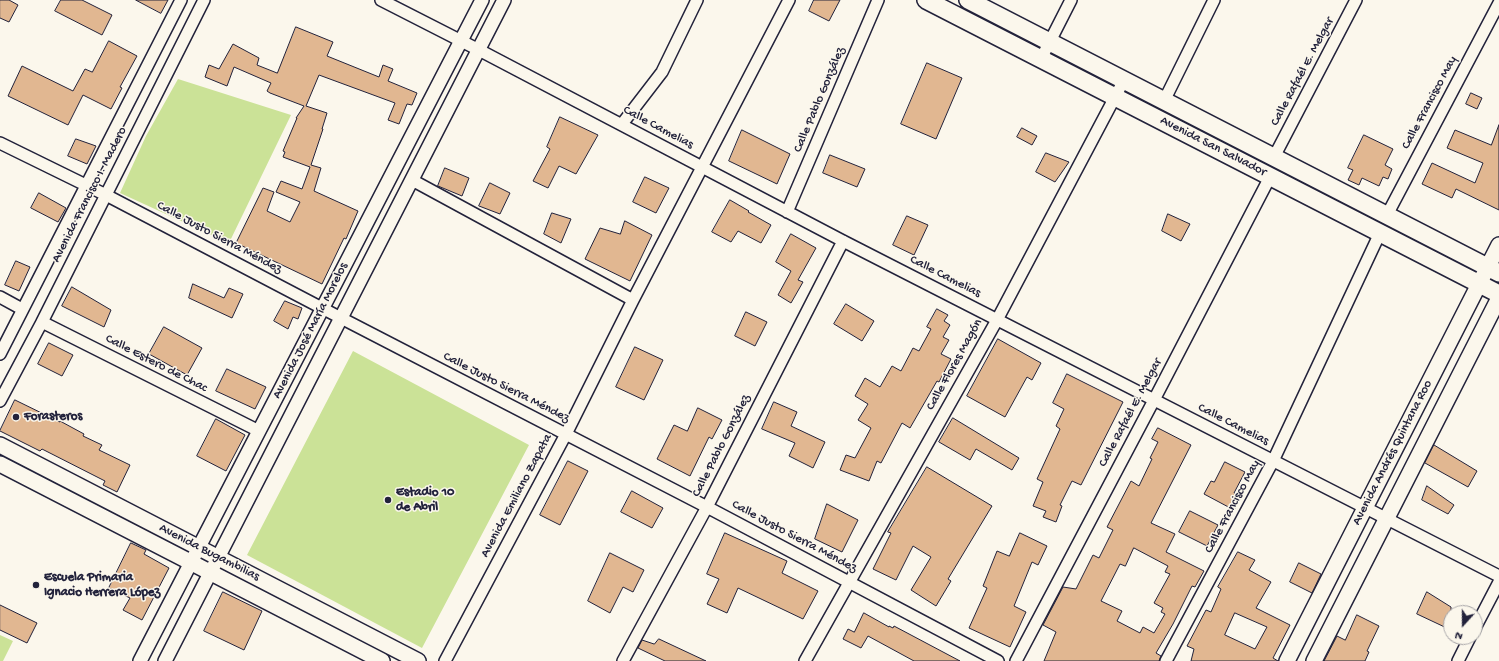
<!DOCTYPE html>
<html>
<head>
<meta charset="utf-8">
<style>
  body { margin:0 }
  #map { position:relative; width:1499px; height:661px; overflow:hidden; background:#fbf7ec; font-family:"Gochi Hand",sans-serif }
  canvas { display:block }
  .north { position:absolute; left:1443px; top:605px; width:40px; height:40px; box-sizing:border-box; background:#fbf7ec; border:1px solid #a4a2a5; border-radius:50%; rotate:201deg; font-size:11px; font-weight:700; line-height:16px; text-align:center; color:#22223b }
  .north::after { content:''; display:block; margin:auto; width:14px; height:18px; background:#22223b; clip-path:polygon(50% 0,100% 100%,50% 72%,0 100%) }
</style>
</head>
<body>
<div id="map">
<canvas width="1499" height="661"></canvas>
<div class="north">N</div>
</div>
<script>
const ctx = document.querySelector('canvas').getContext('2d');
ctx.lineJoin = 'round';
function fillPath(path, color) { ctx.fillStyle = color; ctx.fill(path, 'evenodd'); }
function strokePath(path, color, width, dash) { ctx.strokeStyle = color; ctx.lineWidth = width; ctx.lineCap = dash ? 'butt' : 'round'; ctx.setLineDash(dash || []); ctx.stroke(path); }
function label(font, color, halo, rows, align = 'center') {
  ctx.font = font + ' "Gochi Hand",sans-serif'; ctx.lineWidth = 3; ctx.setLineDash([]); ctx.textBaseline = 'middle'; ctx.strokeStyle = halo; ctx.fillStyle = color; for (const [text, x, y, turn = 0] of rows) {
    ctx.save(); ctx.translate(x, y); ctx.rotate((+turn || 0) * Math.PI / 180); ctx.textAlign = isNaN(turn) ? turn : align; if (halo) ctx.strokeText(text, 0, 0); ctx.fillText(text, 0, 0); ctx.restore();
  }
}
const green = new Path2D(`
  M178,79l113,36 -62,128 -109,-50 26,-57z
  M353,351l176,94 -107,203 -175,-93z
  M0,635l13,6 -10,20h-3z`);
const building = new Path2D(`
  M0,0h9l9,5 -9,17 -9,-4z
  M61,0h21l30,15 -10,20 -47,-24z
  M136,0h32l-7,13z
  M814,0h26l-11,21 -20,-10z
  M296,27l37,15 -6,14 52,21 4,-12 10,4 -5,12 29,12 -5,12 -5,-1 -8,20 -11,-4 7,-17 -76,-28 -13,31 21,7 -5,16h1l-12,36 10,3 -7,23 44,20 -12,28 -2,-1 -22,46 -86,-41 27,-55 11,4 -7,19 23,11 10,-20 -24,-10 5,-11 21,8 8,-22 -27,-10 2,-5 -2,-1 14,-33h-1l8,-12 -34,-13 -3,-2 4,-8 -37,-16 -7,19 -22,-9 4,-12 10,4 14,-25 26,14 -2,7 20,8z
  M109,41l28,15 -17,31 2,1 -11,21 -28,-14 -15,30 -60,-29 14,-30 51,25 12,-22 7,3z
  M927,63l35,15 -26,61 -35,-15z
  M1471,93l11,5 -5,11 -11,-5z
  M560,117l38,18 -22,39 -17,-8 -11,22 -15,-7 17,-32 -3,-2z
  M1499,125v85l-43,-21 -4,9 -30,-14 10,-21 43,20 8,-20 -36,-15 8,-18 36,15z
  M1022,128l15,8 -5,9 -15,-8z
  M742,130l48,24 -13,30 -48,-23z
  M1364,135l29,14 -8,16 7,4 -4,10 -5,-2 -4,9 -17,-8 -3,7 -11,-5 5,-10 -5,-2z
  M76,139l20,7 -9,18 -19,-8z
  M1046,153l23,9 -14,20 -19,-10z
  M830,155l35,14 -8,18 -34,-14z
  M445,168l24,10 -7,18 -24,-10z
  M645,177l24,11 -13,25 -23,-11z
  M490,183l20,10 -10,21 -21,-8z
  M39,193l27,15 -8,14 -27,-14z
  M730,200l19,11 -1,1 23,13 -10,18 -23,-12 -7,11 -19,-10z
  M552,213l19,6 -10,24 -17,-9z
  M1168,214l22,10 -9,17 -19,-10z
  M907,216l21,9 -14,30 -21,-10z
  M625,221l27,14 -22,46 -45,-22 15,-31 20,6z
  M791,234l25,14 -18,32 5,2 -12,21 -13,-8 13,-24 -15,-9z
  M16,261l14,6 -11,24 -14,-6z
  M193,284l31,14 5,-10 14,6 -11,24 -43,-20z
  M72,287l39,23 -7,17 -42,-21z
  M285,301l17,7 -4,11 -5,-2 -5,12 -14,-8z
  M846,304l28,17 -12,20 -28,-17z
  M937,309l11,6 -4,6 6,4 -7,12 6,3 -8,14 10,5 -12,23 -2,-1 -27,47 -8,-5 -21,40 -4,-2 -8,20 -29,-11 6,-15 9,3 16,-30 -13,-8 10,-16 -13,-8 10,-18 15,9 12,-21 9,5 12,-23 6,3 12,-22 -4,-2z
  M746,312l21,10 -12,24 -20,-10z
  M164,327l38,21 -15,27 -38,-21z
  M998,339l43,24 -9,17 -5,-3 -22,40 -38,-21z
  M49,343l24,12 -11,21 -24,-12z
  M635,347l28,13 -19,40 -28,-13z
  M227,369l39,18 -11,22 -39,-18z
  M1067,374l56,28 -42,83 -9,-4 -12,24 2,1 -6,16 -13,-5 3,-6 -13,-5 10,-24 -6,-3 23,-50 -4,-3 8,-17 -11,-6z
  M15,400l45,22v-1l24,13 -1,2 19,9 -3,5 31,15 -13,27 -14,-7 2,-4 -63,-32 -2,2 -40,-20z
  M774,402l23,10 -6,14 34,16 -12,26 -24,-12 6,-13 -33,-14z
  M698,408l24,12 -10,19 -3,-2 -19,39 -33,-17 17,-34 13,6z
  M953,418l66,40 -7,12 -36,-21 -6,11 -31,-18z
  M216,419l29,16 -19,36 -29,-15z
  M1158,428l33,17 -40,78 24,11 -9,18 38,19 -9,16 -3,-1 -19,38 -17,29 5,3 -2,5h-115l12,-29 -13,-7 20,-38 13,2 17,-34 6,3 14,-28 -6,-3 24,-46 8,5 13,-27 -2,-1 8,-16 -6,-3zM1134,548l34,18 -3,6 5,2 -16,29 9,5 -2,4 4,2 -11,19 -11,-6 -3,6 -23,-12 5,-10 -21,-10 19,-37 5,2z
  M1434,445l43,26 -9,16 -43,-24z
  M568,461l20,10 -28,54 -20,-10z
  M1225,462l20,10 -11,21 7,4 -7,13 -30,-16 7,-13 3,1z
  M927,467l65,39 -44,73 3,2 -15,25 -25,-16 20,-33 -18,-11 -17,34 -23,-11 18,-36 -3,-1z
  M1427,486l27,19 -6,9 -26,-14z
  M632,491l31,17 -11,20 -31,-16z
  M827,504l31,16 -16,32 -27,-13z
  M1190,511l28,14 -11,21 -28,-14z
  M725,533l62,28 -5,12 36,18 -15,28 -65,-31 -11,25 -20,-9 12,-25 -12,-5z
  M1020,533l27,13 -9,19 -6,-3 -18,44 12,6 -16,35 -41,-19 18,-40 -4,-2 14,-35 12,5z
  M131,543l15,7 -2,4 25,14 -27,52 -19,-10 7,-12 -21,-10z
  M1238,552l17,8 -6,10 22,12 -15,26 34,17 -17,33 5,3h-87l3,-12 -7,-3 19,-36 5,2 10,-23 -3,-2zM1235,613l32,14 -12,22 -30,-14z
  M610,553l34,17 -11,22 -10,-5 -13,26 -22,-12z
  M1299,563l22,11 -9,19 -22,-11z
  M223,592l39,19 -18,39 -40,-19z
  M1427,592l24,15v23l-34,-16z
  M0,605l37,18 -10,20 -27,-13z
  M864,613l25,14v-1l4,2 1,-2 66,35h-46l-46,-25 -7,12 -18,-9 5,-10 6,3z
  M1357,615l22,11 -12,25 2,1 -4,9h-41l13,-25 8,4z
  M659,639l47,22h-41l-27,-13 4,-8 12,4z`);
const minor = new Path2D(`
  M381,0l98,50 364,191 656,335
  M1041,59l30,-59
  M1164,101l50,-101
  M622,124l40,-52 35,-72
  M0,143l106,52 235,123 366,189 291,154
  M1274,157l82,-157
  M412,180l221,120
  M787,212l91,-212
  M1387,215l112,-212
  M0,297l22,12
  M42,322l217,109
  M0,354l181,-354
  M0,401l42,-79 162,-322
  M1475,628l24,-46
  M445,661l121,-227 67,-134 156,-300
  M623,661l84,-154 136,-266
  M805,661l192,-341 127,-240
  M1016,661l138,-261 116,-223
  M1166,661l107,-200 107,-228
  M1458,661l12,-24`);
const tertiary = new Path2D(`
  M140,661l342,-661
  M165,661l339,-661`);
const secondary = new Path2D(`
  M0,445l418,216
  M0,464l382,197
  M1287,661l212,-416
  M1314,661l185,-363`);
const primary = new Path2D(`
  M926,0l573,294
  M968,0l531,273`);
const markers = [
  [16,417,4,"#22223b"],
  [388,500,4,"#22223b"],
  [36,585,4,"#22223b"]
];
const streetNames = [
  ["Calle Rafaél E. Melgar",1303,72,-62],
  ["Calle Pablo González",820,100,-67],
  ["Calle Francisco May",1430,103,-62],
  ["Calle Camelias",658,128,28],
  ["Avenida San Salvador",1213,147,27],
  ["Avenida Francisco I. Madero",90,195,-63],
  ["Calle Justo Sierra Méndez",219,238,28],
  ["Calle Camelias",945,277,27],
  ["Avenida José María Morelos",311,331,-63],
  ["Calle Estero de Chac",156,364,27],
  ["Calle Flores Magón",955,365,-61],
  ["Calle Justo Sierra Méndez",506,388,27],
  ["Calle Rafaél E. Melgar",1131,413,-62],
  ["Calle Camelias",1233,425,27],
  ["Calle Pablo González",722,446,-63],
  ["Avenida Andrés Quintana Roo",1393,453,-63],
  ["Avenida Emiliano Zapata",517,496,-62],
  ["Calle Francisco May",1233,507,-62],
  ["Calle Justo Sierra Méndez",794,537,28],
  ["Avenida Bugambilias",209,553,27]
];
const poiNames = [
  ["Forasteros",24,417],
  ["Estadio 10",396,493],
  ["de Abril",396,508],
  ["Escuela Primaria",44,578],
  ["Ignacio Herrera López",44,593]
];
fillPath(green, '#cbe297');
fillPath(building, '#e1b791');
strokePath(building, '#22223b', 1);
strokePath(minor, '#22223b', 14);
strokePath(tertiary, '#22223b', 16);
strokePath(secondary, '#22223b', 18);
strokePath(primary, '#22223b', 20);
strokePath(minor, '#fbf7ec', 11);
strokePath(tertiary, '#fbf7ec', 13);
strokePath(secondary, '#fbf7ec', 15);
strokePath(primary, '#fbf7ec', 17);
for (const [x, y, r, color] of markers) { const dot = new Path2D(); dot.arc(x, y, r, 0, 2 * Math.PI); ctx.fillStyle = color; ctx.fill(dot); strokePath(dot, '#fbf7ec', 1.5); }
label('13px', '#22223b', '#fbf7ec', streetNames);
label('bold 13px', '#22223b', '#fbf7ec', poiNames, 'left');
</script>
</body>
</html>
